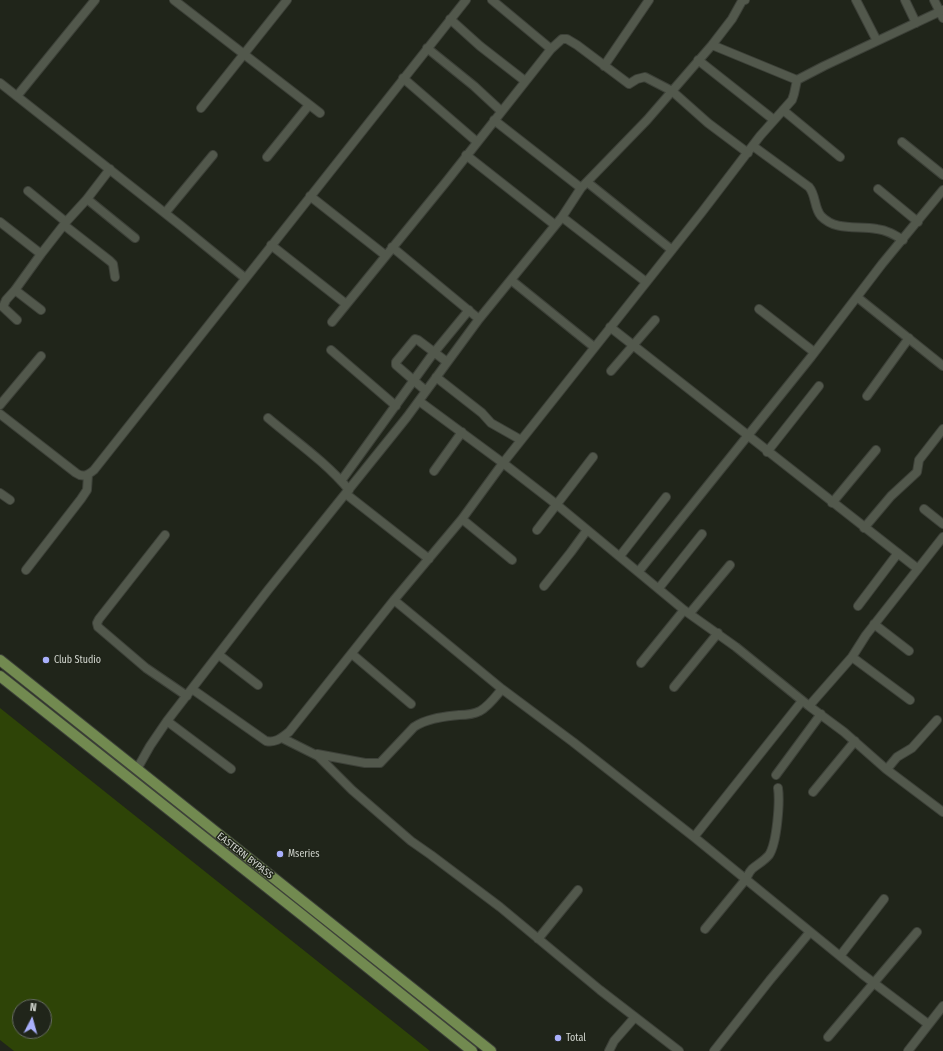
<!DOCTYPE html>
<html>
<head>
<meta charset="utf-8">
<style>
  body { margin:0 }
  #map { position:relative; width:943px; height:1051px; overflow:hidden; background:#20251a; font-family:"Fira Sans Condensed",sans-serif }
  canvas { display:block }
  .north { position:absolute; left:12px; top:999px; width:40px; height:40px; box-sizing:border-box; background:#20251a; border:1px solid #666b62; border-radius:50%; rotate:6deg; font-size:11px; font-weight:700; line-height:16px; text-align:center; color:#d0d4cd }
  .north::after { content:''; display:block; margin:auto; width:14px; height:18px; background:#a9b0fc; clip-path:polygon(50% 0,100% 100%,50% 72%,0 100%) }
</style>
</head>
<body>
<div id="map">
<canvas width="943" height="1051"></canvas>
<div class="north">N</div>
</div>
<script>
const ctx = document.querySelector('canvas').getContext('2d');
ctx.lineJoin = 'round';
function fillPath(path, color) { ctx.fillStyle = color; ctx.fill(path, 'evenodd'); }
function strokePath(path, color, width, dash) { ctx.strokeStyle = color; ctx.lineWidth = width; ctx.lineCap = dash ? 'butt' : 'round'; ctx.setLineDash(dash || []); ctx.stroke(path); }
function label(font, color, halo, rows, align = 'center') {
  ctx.font = font + ' "Fira Sans Condensed",sans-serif'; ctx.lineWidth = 3; ctx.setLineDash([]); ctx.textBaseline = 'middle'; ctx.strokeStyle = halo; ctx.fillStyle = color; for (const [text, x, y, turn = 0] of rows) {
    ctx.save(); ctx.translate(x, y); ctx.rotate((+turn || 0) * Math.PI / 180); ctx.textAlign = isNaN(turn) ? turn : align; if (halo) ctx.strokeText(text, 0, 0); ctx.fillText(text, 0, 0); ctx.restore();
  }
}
const green = new Path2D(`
  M0,708l430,343h-416l-14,-11zM20,1007h24v24h-24z`);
const minor = new Path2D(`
  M174,0l146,113
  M492,0l59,49
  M856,0l21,41
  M905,0l11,23
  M934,0l9,18
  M450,19l30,27 45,35
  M712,45l85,35 27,-14 119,-56
  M427,48l47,38 27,25
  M698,60l76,60
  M604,66l45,-66
  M403,78l74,64
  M0,83l180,142 65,53
  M17,96l78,-96
  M201,108l86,-108
  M783,110l57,47
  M494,120l87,68
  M902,142l41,33
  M753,146l56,41c7,8 5,21 12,29 15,16 38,9 56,13 10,1 18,6 26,11
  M466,155l89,70
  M267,157l42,-52
  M587,182l85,68
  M878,189l40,33
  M28,191l38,31
  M310,196l75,59
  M87,199l48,39
  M165,213l48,-58
  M562,217l84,65
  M0,222l41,32
  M64,225l46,36 3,3 2,13
  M271,245l75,59
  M392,247l87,72
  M511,280l83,67
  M15,290l26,20
  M857,297l86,69
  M759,309l55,43
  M17,320l-14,-13 3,-7 9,-10 26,-36 25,-32 21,-23 23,-30
  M332,322l114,-140 105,-133 11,-10h5l10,6 52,39 8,-5 8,-2 27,14 36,32 40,30
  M610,327l308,242
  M331,350l65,56
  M611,371l44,-51
  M436,377l46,36 9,10 30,17
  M426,391l-30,-26v-3l19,-23 3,1 29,22
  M867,396l42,-58
  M419,401l84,62 53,41 128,106 52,37 73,59 35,26 42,37 57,43
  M0,405l41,-49
  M0,414l76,59c7,5 12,2 18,-3l372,-470
  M268,418c27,23 58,44 81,72
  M767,452l52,-66
  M434,471l28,-39
  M341,481l91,-126 37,-45
  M0,493l10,7
  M346,494l83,65
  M832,503l44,-53
  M924,509l19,15
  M462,519l50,41
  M864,528l27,-32 26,-24 2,-12 24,-31
  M537,530l56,-73
  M165,535l-66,84 -2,4 1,4 48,41 41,28
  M620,556l46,-59
  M26,570l55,-71 6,-9 1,-15
  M639,571l172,-214 71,-93 61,-74
  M544,586l27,-34 16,-22
  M659,588l43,-54
  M394,600l108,89 71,53 121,95 168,137 66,50
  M858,606l40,-53
  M690,613l40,-48
  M874,624l35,27
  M352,654l59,50
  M219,655l39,30
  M852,657l58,43
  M641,663l43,-53
  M674,687l44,-54
  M192,689l74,52c10,2 15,-3 23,-9l105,-132 68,-81 41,-56 199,-251 58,-76 32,-36 2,-6 3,-14
  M809,706l43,-49 14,-22 77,-98
  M167,721l64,48
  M282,738l36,18 34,34 59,51 20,14 69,52 100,83 79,61
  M317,754l48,9h15l34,-36c14,-9 29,-10 45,-12 7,0 15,-1 21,-4 9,-5 16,-15 22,-22
  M137,769l13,-23 17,-25 101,-131 139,-173 72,-98 83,-102 19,-29 66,-68 65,-75 20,-26 10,-18 3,-1
  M887,769l10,-12 15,-9 25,-28
  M776,775l45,-61
  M813,792l42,-51
  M694,837l108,-136
  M705,929l41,-50c2,-4 3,-7 6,-10 6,-5 12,-8 17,-14 8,-12 11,-53 9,-67
  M538,939l40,-49
  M840,956l44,-57
  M828,1037l89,-105
  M609,1051l5,-10 21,-24
  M714,1051l56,-71 40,-48
  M908,1051l35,-45`);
const major = new Path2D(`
  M0,660l491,391
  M0,676l302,239 170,136`);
const markers = [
  [46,660,4,"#a9b0fc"],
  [280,854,4,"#a9b0fc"],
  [558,1038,4,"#a9b0fc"]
];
const poiNames = [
  ["Club Studio",54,660],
  ["Mseries",288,854],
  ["Total",566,1038]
];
const streetNames = [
  ["EASTERN BYPASS",245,856,38]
];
fillPath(green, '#2e4407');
strokePath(minor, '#3d4139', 10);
strokePath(major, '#3d4139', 12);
strokePath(minor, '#52584c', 8);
strokePath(major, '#728a50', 10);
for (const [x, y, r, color] of markers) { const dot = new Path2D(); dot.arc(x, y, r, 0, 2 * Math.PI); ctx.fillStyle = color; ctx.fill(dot); strokePath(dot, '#20251a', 1.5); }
label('10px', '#d0d4cd', '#20251a', poiNames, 'left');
label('10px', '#d0d4cd', '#20251a', streetNames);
</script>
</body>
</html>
